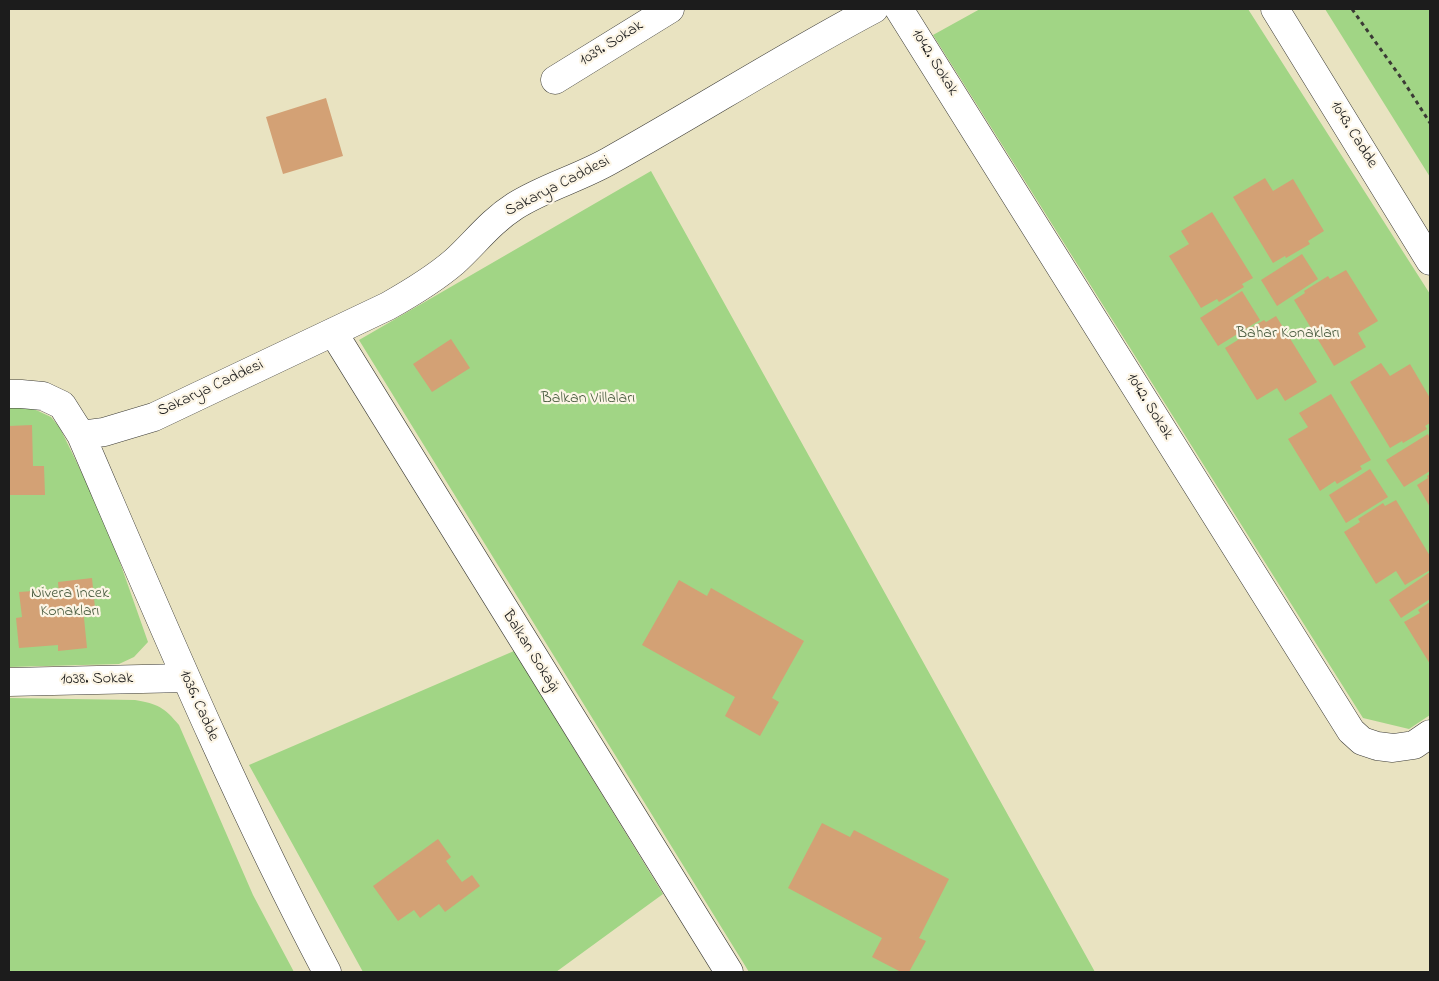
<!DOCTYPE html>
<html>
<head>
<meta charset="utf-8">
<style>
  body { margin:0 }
  #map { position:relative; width:1439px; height:981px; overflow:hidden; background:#e9e3c1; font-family:"Indie Flower",sans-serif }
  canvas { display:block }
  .frame { position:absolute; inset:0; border:10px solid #1c1c1c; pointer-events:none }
</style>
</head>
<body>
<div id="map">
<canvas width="1439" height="981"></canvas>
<div class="frame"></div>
</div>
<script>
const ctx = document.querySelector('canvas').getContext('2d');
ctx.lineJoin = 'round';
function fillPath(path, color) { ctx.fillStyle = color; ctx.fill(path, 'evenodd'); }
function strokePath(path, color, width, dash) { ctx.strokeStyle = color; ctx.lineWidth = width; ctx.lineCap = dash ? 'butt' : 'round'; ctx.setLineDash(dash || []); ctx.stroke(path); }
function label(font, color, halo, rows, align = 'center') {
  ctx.font = font + ' "Indie Flower",sans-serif'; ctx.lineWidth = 4.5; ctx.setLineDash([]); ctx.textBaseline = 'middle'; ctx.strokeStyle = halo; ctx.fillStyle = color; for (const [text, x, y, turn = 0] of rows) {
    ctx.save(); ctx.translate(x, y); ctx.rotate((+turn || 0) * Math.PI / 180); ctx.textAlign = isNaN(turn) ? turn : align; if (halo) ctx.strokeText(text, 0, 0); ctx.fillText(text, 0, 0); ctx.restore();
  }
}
const green = new Path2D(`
  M980,9h268l182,285v421l-21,14 -46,-11 -430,-683z
  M1325,9h105v168z
  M651,171l444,801h-346l-390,-632z
  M21,404l15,6 15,7 9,11 35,72 22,54 31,88 -14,15 -15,7 -110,3v-262z
  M514,651l149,243 -107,78h-193l-114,-207z
  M9,698l126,2c23,4 29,7 44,25l74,170 41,77h-285z`);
const building = new Path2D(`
  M326,98l17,58 -60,18 -17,-57z
  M1265,178l8,13 20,-12 31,52 -16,10 2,3 -24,14 -1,-2 -12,7 -40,-66z
  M1212,212l41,66 -11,6 2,3 -25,15 -2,-3 -16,9 -32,-52 20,-12 -8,-13z
  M1302,254l16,25 -41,27 -16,-26z
  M1346,270l32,51 -20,12 8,14 -32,19 -40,-66 11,-7 -1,-2 24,-15 2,3z
  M1242,291l18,29 -42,26 -18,-28z
  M1276,316l41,66 -32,19 -8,-13 -20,12 -32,-52 16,-10 -2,-3 25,-15 2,2z
  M451,339l19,29 -38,24 -19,-28z
  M1381,363l9,13 20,-12 20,34v25l-5,3 2,3 -24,14 -1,-2 -12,7 -40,-66z
  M1331,394l40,66 -11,6 2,3 -25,15 -2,-3 -15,10 -32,-52 20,-12 -9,-14z
  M32,425l1,41h11l1,29h-35v-13h-1v-56z
  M1428,434l2,4v33l-26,16 -18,-27z
  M1370,469l18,28 -42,26 -17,-28z
  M1430,474v33l-13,-22 11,-7 -1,-2z
  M1396,500l34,56v14l-25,15 -9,-14 -20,13 -32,-52 16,-10 -2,-3 25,-16 2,3z
  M1430,572v27l-29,19 -12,-18z
  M92,578l3,30h-12l4,40 -29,3v-6l-39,3 -3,-30 6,-1 -3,-25 29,-2v6l11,-1 -1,-13z
  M679,580l28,16 4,-8 93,53 -32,57 7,4 -19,34 -35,-20 10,-19 -93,-52z
  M1430,602v62l-26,-42 16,-9 -2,-3z
  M822,823l28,14 4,-7 95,49 -30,59 7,3 -17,31h-8l-29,-15 10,-19 -94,-50z
  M438,839l13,18 -5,4 16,21 10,-7 8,11 -35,26 -6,-8 -19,14 -6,-8 -16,11 -25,-35z`);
const path = new Path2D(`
  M1352,9l52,73 26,41`);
const minor = new Path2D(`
  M899,9l452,722 11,10 15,5 16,2 21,-3 16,-11
  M1275,9l155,252
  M555,80l115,-71
  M333,332l396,640
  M9,394h12l22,2 19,9 19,30c78,181 154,363 246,537
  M81,435l23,-3 50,-15 234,-111c23,-13 45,-26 66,-44 21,-19 36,-40 61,-56 30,-19 65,-28 96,-46 88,-49 174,-104 263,-151
  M9,682l177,-4`);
const streetNames = [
  ["1039. Sokak",612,44,-32],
  ["1042. Sokak",934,63,58],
  ["1043. Cadde",1353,135,58],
  ["Sakarya Caddesi",558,187,-27],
  ["Sakarya Caddesi",211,389,-25],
  ["1042. Sokak",1149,407,58],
  ["Balkan Sokağı",530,652,58],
  ["1038. Sokak",97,680,-1],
  ["1036. Cadde",198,706,66]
];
const parkNames = [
  ["Bahar Konakları",1288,334],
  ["Balkan Villaları",588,399],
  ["Nivera İncek",70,594],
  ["Konakları",70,612]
];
fillPath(green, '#a1d585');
fillPath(building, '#d3a175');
strokePath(minor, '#3b3a35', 29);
strokePath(path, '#3b3a35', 3, [4, 4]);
strokePath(minor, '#fff', 28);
label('16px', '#1c1c1c', '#fcf5e5', streetNames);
label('16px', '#4b5d41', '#fcf5e5', parkNames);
</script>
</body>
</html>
